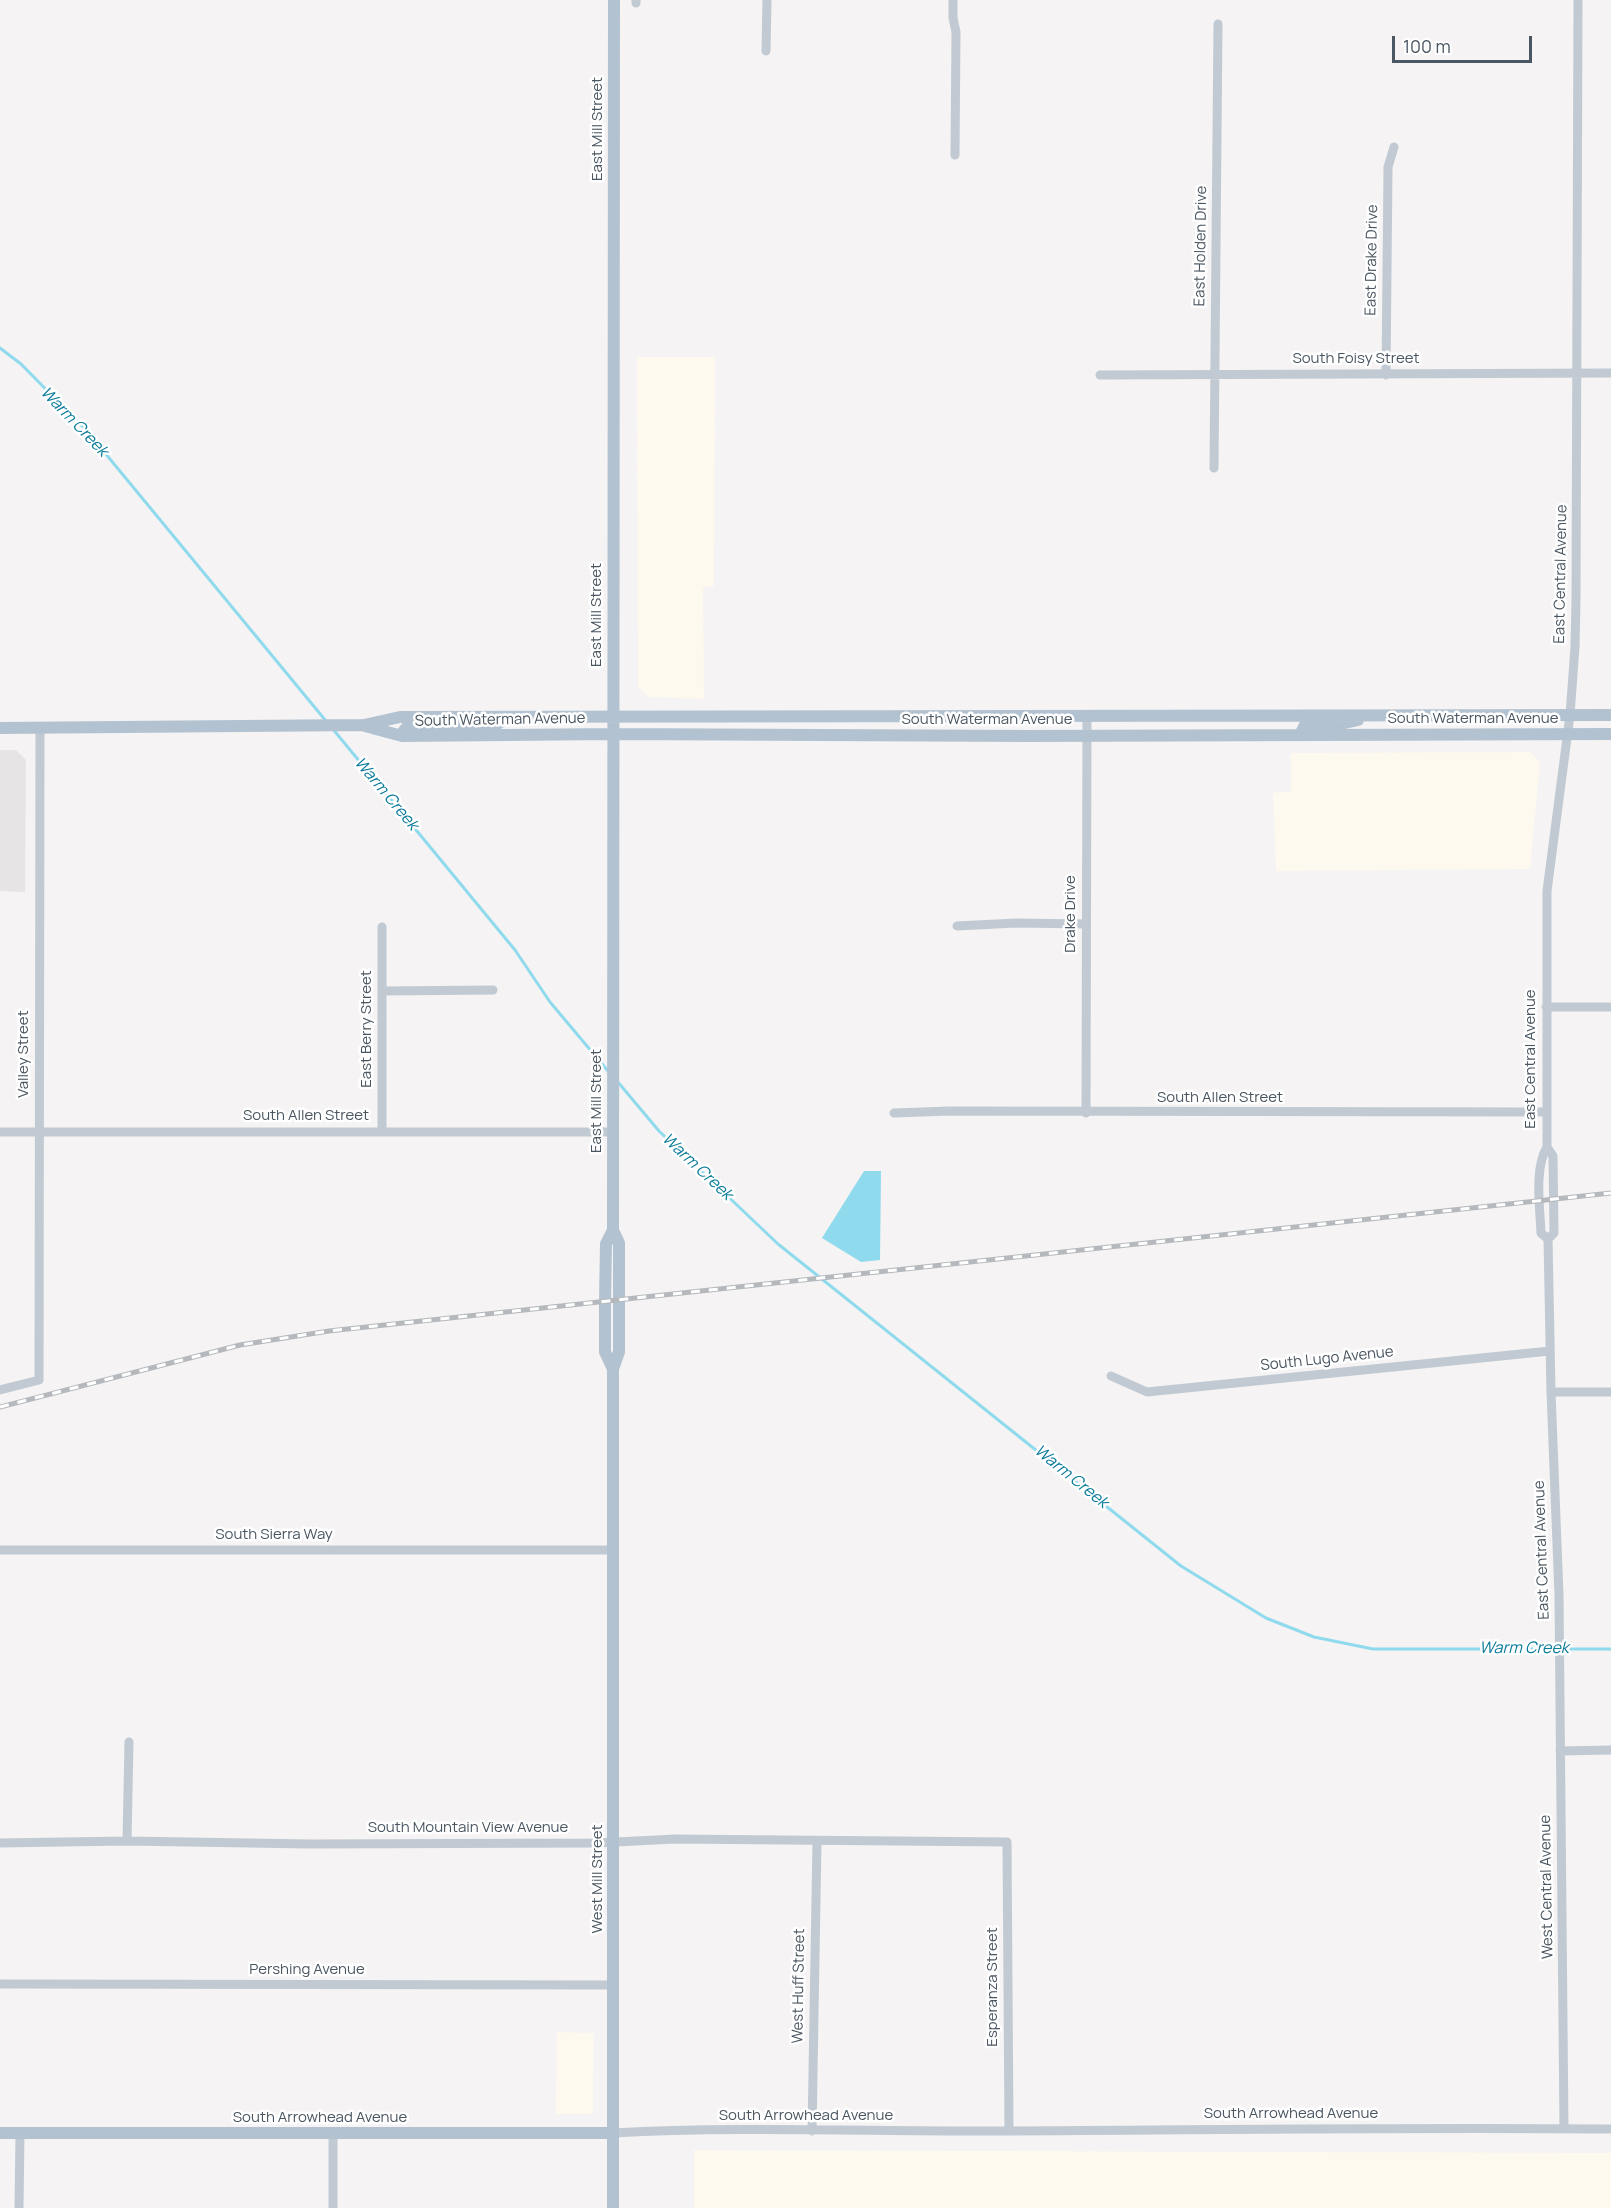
<!DOCTYPE html>
<html>
<head>
<meta charset="utf-8">
<style>
  body { margin:0 }
  #map { position:relative; width:1611px; height:2208px; overflow:hidden; background:#f5f3f3; font-family:Manrope,sans-serif }
  canvas { display:block }
  .scale { position:absolute; left:1392px; top:36px; width:140px; height:27px; box-sizing:border-box; border:3px solid #4a5661; border-top:0; padding-left:8px; font-size:18px; line-height:21px; white-space:nowrap; color:#4a5661; -webkit-text-stroke:4px #fff; paint-order:stroke }
</style>
</head>
<body>
<div id="map">
<canvas width="1611" height="2208"></canvas>
<div class="scale">100 m</div>
</div>
<script>
const ctx = document.querySelector('canvas').getContext('2d');
ctx.lineJoin = 'round';
function fillPath(path, color) { ctx.fillStyle = color; ctx.fill(path, 'evenodd'); }
function strokePath(path, color, width, dash) { ctx.strokeStyle = color; ctx.lineWidth = width; ctx.lineCap = dash ? 'butt' : 'round'; ctx.setLineDash(dash || []); ctx.stroke(path); }
function label(font, color, halo, rows, align = 'center') {
  ctx.font = font + ' Manrope,sans-serif'; ctx.lineWidth = 5; ctx.setLineDash([]); ctx.textBaseline = 'middle'; ctx.strokeStyle = halo; ctx.fillStyle = color; for (const [text, x, y, turn = 0] of rows) {
    ctx.save(); ctx.translate(x, y); ctx.rotate((+turn || 0) * Math.PI / 180); ctx.textAlign = isNaN(turn) ? turn : align; if (halo) ctx.strokeText(text, 0, 0); ctx.fillText(text, 0, 0); ctx.restore();
  }
}
const commercial = new Path2D(`
  M637,357h78l-1,229 -11,2 1,111 -55,-2 -11,-10z
  M1530,752l10,11 -10,106 -254,2 -3,-78 18,-2v-38z
  M557,2032l37,1 -1,81h-37z
  M694,2150l917,3v55h-917z`);
const education = new Path2D(`
  M0,750h16l10,10 -1,132 -25,-1z`);
const water = new Path2D(`
  M864,1171h17l-1,89 -19,2 -39,-24z`);
const stream = new Path2D(`
  M0,348l21,16 65,66 240,291
  M332,728l183,222 35,52 58,69
  M617,1081l42,50 119,113 403,322 85,52 48,19 59,12h238`);
const minor = new Path2D(`
  M636,0v3
  M953,0v18l3,14 -1,123
  M766,51l1,-51
  M1100,375l511,-2
  M1386,375l2,-208 6,-20
  M1214,468l4,-444
  M957,926l59,-3 69,1
  M382,991l111,-1
  M1546,1007h65
  M894,1113l56,-2 596,1
  M1086,1113l1,-398
  M382,1131v-204
  M0,1132h612
  M1547,1147l6,9 1,77 -6,6 3,153 8,203 5,534
  M1548,1239l-7,-6c-1,-25 -7,-65 6,-86v-256l23,-176 5,-68 1,-48 2,-599
  M1111,1376l36,16 403,-41
  M0,1390l39,-10 1,-652
  M1551,1392h60
  M0,1550h613
  M1560,1751l51,-1
  M127,1841l2,-99
  M0,1843l127,-2 183,3 287,-1 78,-4 332,3 2,289
  M0,1984l613,1
  M812,2131l5,-290
  M613,2133c132,-7 264,-1 396,-2 201,-1 401,-4 602,-2
  M19,2208l1,-75
  M333,2208v-74`);
const major = new Path2D(`
  M365,726l37,10 210,-2 416,2 583,-2
  M0,728l364,-3 36,-8h14l1197,-2
  M1300,735l5,-10h31l22,-5
  M402,736l1,-4 4,-5h86l15,-10
  M613,1230l6,13v109l-6,17v839
  M613,1369l-8,-17v-50l1,-58 7,-14 1,-1230
  M0,2133h613`);
const rail = new Path2D(`
  M0,1407l240,-62 89,-14 1282,-138`);
const streetNames = [
  ["East Mill Street",598,129,-90],
  ["East Holden Drive",1201,246,-89],
  ["East Drake Drive",1372,260,-89],
  ["South Foisy Street",1356,359],
  ["East Central Avenue",1561,574,-89],
  ["East Mill Street",597,615,-90],
  ["South Waterman Avenue",1473,719],
  ["South Waterman Avenue",500,720,-1],
  ["South Waterman Avenue",987,720],
  ["Drake Drive",1071,914,-90],
  ["East Berry Street",367,1029,-90],
  ["Valley Street",24,1054,-90],
  ["East Central Avenue",1531,1059,-90],
  ["South Allen Street",1220,1098],
  ["East Mill Street",597,1101,-90],
  ["South Allen Street",306,1116],
  ["South Lugo Avenue",1327,1359,-6],
  ["South Sierra Way",274,1535],
  ["East Central Avenue",1542,1550,-92],
  ["South Mountain View Avenue",468,1828],
  ["West Mill Street",598,1879,-90],
  ["West Central Avenue",1547,1887,-91],
  ["Pershing Avenue",307,1970],
  ["West Huff Street",799,1986,-89],
  ["Esperanza Street",993,1987,-90],
  ["South Arrowhead Avenue",1291,2114],
  ["South Arrowhead Avenue",806,2116],
  ["South Arrowhead Avenue",320,2118]
];
const waterNames = [
  ["Warm Creek",74,422,46],
  ["Warm Creek",386,794,50],
  ["Warm Creek",697,1167,43],
  ["Warm Creek",1071,1477,39],
  ["Warm Creek",1524,1649]
];
fillPath(commercial, '#fdf9ef');
fillPath(education, '#e6e4e5');
fillPath(water, '#90daee');
strokePath(stream, '#90daee', 3);
strokePath(minor, '#c1cad2', 9);
strokePath(major, '#b3c2d1', 12);
strokePath(rail, '#b5b8bd', 5);
strokePath(rail, '#fff', 3, [9]);
label('15px', '#4a5661', '#fff', streetNames);
label('italic 16px', '#0c7c9b', '#fff', waterNames);
</script>
</body>
</html>
